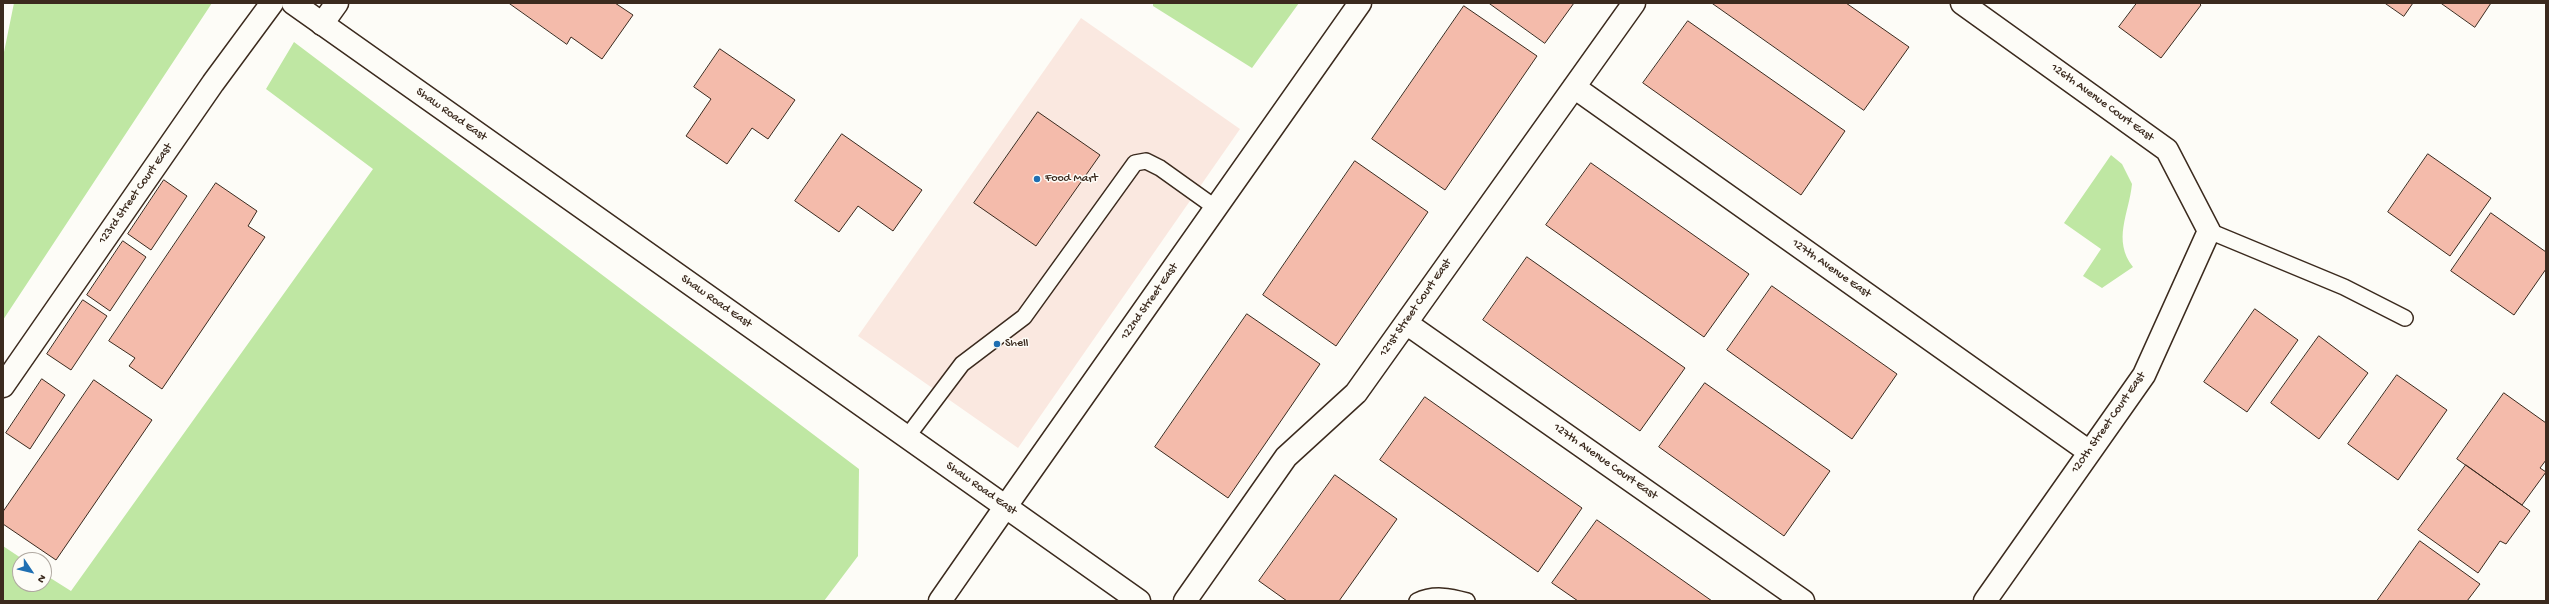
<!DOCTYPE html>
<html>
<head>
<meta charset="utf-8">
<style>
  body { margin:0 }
  #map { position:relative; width:2549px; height:604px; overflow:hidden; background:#fdfcf7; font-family:"Gochi Hand",sans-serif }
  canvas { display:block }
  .frame { position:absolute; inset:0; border:4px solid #3b2a1e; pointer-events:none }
  .north { position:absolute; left:12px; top:552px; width:40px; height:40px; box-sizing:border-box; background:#fdfcf7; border:1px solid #afa8a0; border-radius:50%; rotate:125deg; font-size:11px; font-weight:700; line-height:16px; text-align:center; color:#3b2a1e }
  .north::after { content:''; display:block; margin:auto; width:14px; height:18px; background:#1f6fb2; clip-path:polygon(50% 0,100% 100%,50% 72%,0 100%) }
</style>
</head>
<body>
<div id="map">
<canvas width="2549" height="604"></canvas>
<div class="frame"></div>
<div class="north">N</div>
</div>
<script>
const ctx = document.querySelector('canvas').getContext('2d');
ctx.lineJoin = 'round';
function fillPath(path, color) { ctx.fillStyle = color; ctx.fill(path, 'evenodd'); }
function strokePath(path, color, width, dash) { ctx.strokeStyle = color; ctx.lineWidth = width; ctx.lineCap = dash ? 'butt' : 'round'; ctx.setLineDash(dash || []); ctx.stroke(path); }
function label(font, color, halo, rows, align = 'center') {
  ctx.font = font + ' "Gochi Hand",sans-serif'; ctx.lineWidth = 3; ctx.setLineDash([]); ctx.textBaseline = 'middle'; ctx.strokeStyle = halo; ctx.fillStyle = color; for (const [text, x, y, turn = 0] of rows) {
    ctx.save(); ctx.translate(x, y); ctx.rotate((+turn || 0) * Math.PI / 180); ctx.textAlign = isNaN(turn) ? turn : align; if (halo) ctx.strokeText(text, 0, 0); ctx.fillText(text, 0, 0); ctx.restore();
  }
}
const built = new Path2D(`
  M1081,18l159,111 -222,319 -160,-112z`);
const green = new Path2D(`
  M14,3h198l-209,317v-263z
  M1153,3h146l-47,65 -99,-62z
  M294,42l565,427 -1,87 -34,45h-821v-55l21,14h-4v24h24v-10l27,17 302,-422 -107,-80z
  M2111,155l11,9 10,20c-3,30 -20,56 1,83l-31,21 -19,-12 18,-27 -37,-26z`);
const building = new Path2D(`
  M509,3h106l18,12 -31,44 -31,-22 -4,7z
  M1489,3h85l-29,40z
  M1712,3h134l63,44 -45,63z
  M2137,3h62l2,2 -40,53 -42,-31z
  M2385,3h28l-9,13z
  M2441,3h50l-16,24z
  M1464,6l73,50 -92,134 -73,-51z
  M1688,21l157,110 -44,64 -158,-112z
  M720,49l75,51 -27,39 -16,-11 -25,36 -41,-28 25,-37 -17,-12z
  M1038,112l62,43 -64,91 -62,-43z
  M842,134l80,56 -29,41 -35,-25 -19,26 -44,-31z
  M2428,154l63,44 -41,58 -62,-44z
  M1355,161l73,51 -92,134 -73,-51z
  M1591,163l158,111 -45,63 -158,-112z
  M164,180l23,16 -36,54 -23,-16z
  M216,183l41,28 -9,15 17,11 -103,152 -33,-23 6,-8 -26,-17z
  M2491,213l55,39v17l-32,46 -63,-44z
  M123,241l23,16 -36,54 -23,-16z
  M1527,257l158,111 -45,63 -157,-111z
  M1772,286l125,88 -45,65 -125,-89z
  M83,300l24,16 -36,54 -24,-16z
  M2255,309l43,31 -51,72 -43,-30z
  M1247,314l73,50 -92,134 -73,-51z
  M2319,336l49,37 -49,66 -48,-36z
  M2397,375l50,35 -49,70 -50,-36z
  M42,379l23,16 -35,54 -24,-16z
  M94,380l58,40 -96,140 -53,-36v-12z
  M1705,383l125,88 -46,65 -125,-89z
  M2504,393l42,30v37l-6,8 6,4 -24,33 -65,-46z
  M1425,397l157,111 -44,64 -158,-112z
  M2466,465l64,46 -24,33 -6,-3 -22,32 -60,-43z
  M1335,475l62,44 -58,82h-52l-28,-20z
  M1597,520l115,81h-134l-26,-18z
  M2420,541l60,43 -13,17h-90z`);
const service = new Path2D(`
  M2209,231l135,56 61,31
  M907,437l55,-73 62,-47 111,-154 11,-2 14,7 56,40
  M1417,601c16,-8 33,-5 50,0`);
const minor = new Path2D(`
  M1962,3l205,147 42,81 -65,144 -159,226
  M322,24l15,-21
  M1574,87l514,364
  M1406,323l397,278
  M3,386l210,-303 59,-80
  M1185,601l101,-144 70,-64 278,-390`);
const tertiary = new Path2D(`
  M1006,506l354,-503`);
const secondary = new Path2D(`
  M293,3l846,598
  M940,601l66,-95`);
const markers = [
  [1037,179,4,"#1f6fb2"],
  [997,344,4,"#1f6fb2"]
];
const streetNames = [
  ["126th Avenue Court East",2102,103,36],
  ["Shaw Road East",451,115,35],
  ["123rd Street Court East",136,194,-55],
  ["127th Avenue East",1831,269,35],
  ["Shaw Road East",716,302,35],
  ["122nd Street East",1150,302,-55],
  ["121st Street Court East",1416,308,-55],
  ["120th Street Court East",2109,423,-55],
  ["127th Avenue Court East",1605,462,35],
  ["Shaw Road East",981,489,35]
];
const poiNames = [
  ["Food Mart",1045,179],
  ["Shell",1005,344]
];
fillPath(built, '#fae8e0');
fillPath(green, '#bfe7a3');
fillPath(building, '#f4bbab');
strokePath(building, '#3b2a1e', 1);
strokePath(service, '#3b2a1e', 18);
strokePath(minor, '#3b2a1e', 25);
strokePath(tertiary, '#3b2a1e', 25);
strokePath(secondary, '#3b2a1e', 25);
strokePath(service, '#fdfcf7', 15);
strokePath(minor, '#fdfcf7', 22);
strokePath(tertiary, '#fdfcf7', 22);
strokePath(secondary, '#fdfcf7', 22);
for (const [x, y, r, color] of markers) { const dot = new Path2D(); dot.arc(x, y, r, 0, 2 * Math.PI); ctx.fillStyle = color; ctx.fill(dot); strokePath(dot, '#fdfcf7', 1.5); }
label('12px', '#3b2a1e', '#fdfcf7', streetNames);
label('12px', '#3b2a1e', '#fdfcf7', poiNames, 'left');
</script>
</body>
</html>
